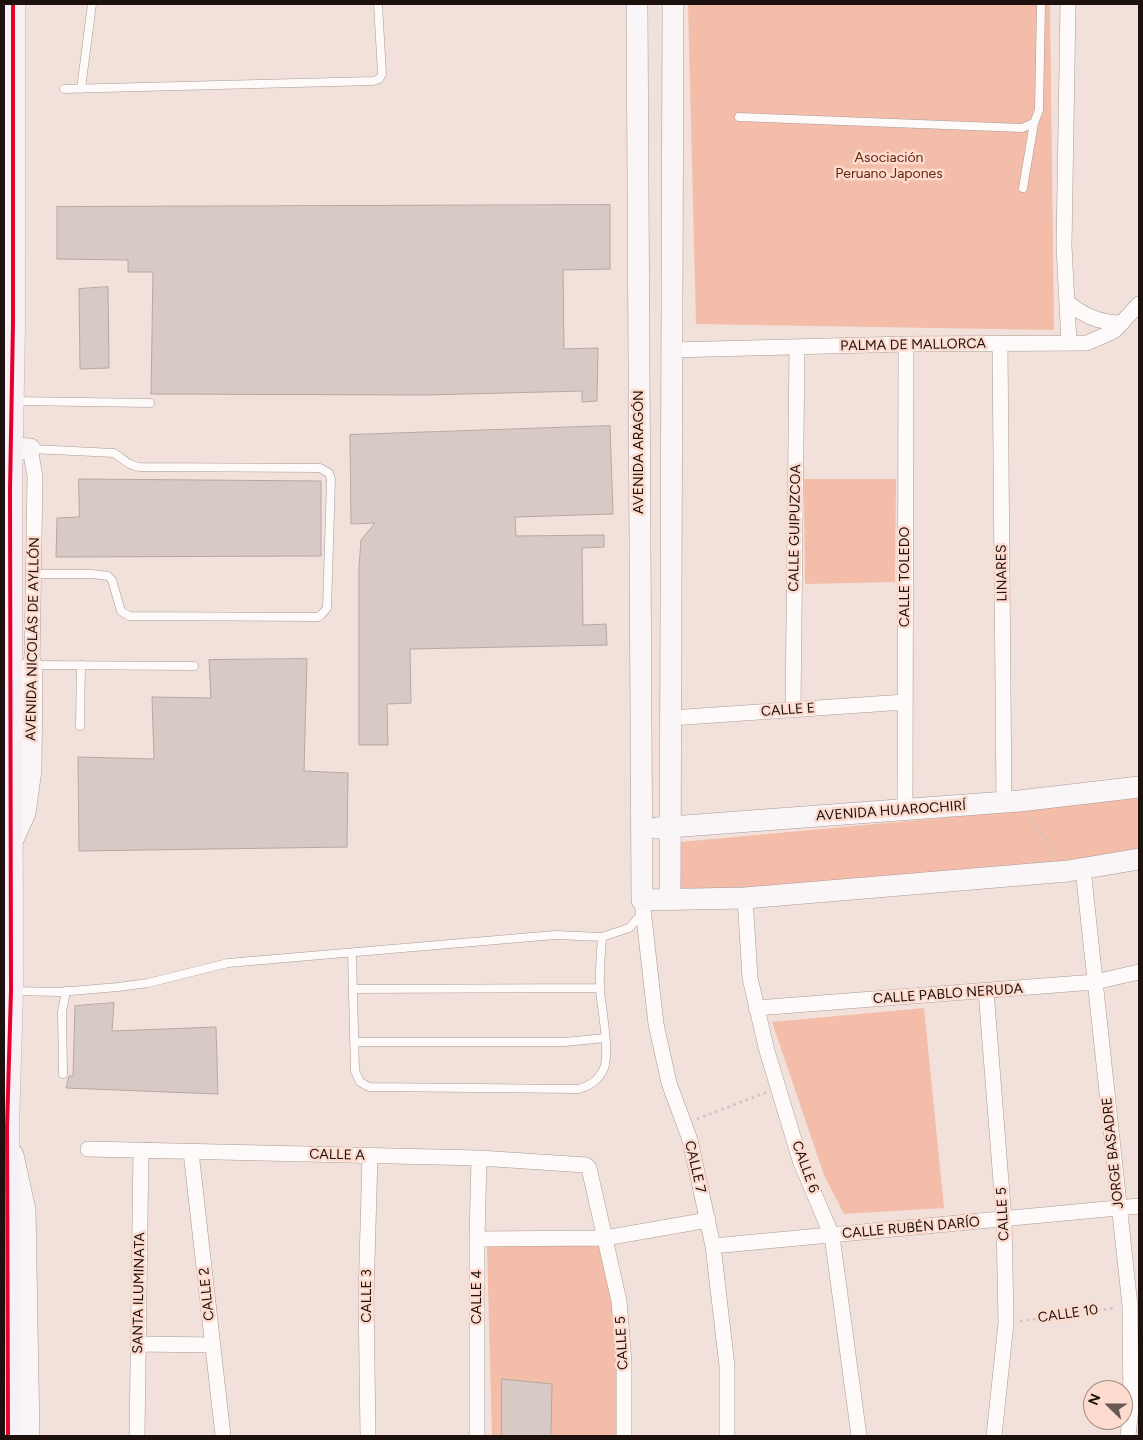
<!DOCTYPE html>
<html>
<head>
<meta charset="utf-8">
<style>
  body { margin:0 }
  #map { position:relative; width:1143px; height:1440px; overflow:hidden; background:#f2e0da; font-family:Figtree,sans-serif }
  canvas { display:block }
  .frame { position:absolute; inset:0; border:5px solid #1d110d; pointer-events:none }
  .north { position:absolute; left:1083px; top:1380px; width:50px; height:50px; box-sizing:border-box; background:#fddbcf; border:1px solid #a38a81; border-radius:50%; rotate:292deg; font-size:14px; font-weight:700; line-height:20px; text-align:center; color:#1d110d }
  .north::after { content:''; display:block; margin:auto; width:18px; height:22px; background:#685955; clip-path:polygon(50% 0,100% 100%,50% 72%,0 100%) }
</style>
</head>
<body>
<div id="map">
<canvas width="1143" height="1440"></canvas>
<div class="frame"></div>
<div class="north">N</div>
</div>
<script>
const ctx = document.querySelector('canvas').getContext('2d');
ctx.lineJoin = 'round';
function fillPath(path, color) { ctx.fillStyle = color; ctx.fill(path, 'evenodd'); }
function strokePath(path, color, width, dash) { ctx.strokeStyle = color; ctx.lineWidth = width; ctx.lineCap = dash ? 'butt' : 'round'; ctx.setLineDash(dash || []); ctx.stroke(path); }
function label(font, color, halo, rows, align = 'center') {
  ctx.font = font + ' Figtree,sans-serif'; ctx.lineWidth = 5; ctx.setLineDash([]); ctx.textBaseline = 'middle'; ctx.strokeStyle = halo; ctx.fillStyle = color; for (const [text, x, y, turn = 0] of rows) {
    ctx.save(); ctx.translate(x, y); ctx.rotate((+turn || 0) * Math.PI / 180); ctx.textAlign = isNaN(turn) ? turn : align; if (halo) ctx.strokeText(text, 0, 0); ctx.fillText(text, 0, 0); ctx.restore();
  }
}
const green = new Path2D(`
  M688,4h362l4,326 -358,-6z
  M804,479h92l-1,103 -90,2z
  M1139,798v53l-60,9 -331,32 -73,-3 5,-47 305,-28z
  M924,1008l20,200 -100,6 -20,-39 -52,-153z
  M600,1242l10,50 8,77 -2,67h-124l-5,-188 1,-5z`);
const building = new Path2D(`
  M610,205v64l-47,1 1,79 34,-1 -1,53 -15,1v-11l-155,4 -276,-1 2,-122h-25v-12l-71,-1v-52z
  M108,287l1,81 -29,1 -1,-80z
  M610,426l3,88 -98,3 1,19 88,-1v12l-22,1 1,77 23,-1 1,21 -197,4 1,54 -24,1 1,41h-29v-177l2,-28 14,-17 -24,1 -1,-89z
  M79,479l242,2v75l-265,1 1,-39 22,-1z
  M307,659l-3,112 44,2 -1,74 -268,4 -1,-94 76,2 -2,-62 59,1 -2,-38z
  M114,1003l-2,28 104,-4 2,67 -152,-6 3,-12h4l2,-70z
  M502,1379l50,5 -1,52h-49z`);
const path = new Path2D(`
  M1030,817l27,39
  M697,1119l70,-27
  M1020,1321l96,-13`);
const lane = new Path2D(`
  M64,89l309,-8 6,-2 3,-5 -4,-70
  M81,89l11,-85
  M739,117l283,11 12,-5 5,-13 2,-106
  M1023,188l11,-65
  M15,401l135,2
  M32,449l82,4c10,6 14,13 26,14l180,1 9,5 2,6 -4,129 -5,6 -4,3 -189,-1 -8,-5 -9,-31 -4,-4 -16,-2h-58
  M33,665l161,1
  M80,726l1,-61
  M352,953l3,118 5,11 9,5 210,2c12,-4 20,-9 25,-21 6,-16 -2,-58 -4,-77 -1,-18 1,-37 2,-54
  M353,989l247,-1
  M13,991l46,1 59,-5 30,-4 80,-20 327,-28 47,2 27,-9 13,-14
  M354,1042h211l40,-4
  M63,1074l-1,-62 4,-21`);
const street = new Path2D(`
  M1068,4l-4,242 5,97
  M1067,302c17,14 33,21 55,21
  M1000,344l4,459
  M672,350l234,-6 181,-1 27,-12 25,-27
  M30,449l5,27 -3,189
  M793,710l4,-363
  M671,718l234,-16
  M905,810l1,-466
  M1083,869l47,437 1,102 -3,28
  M745,898l5,80 17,73 33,109 32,76 27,200
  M642,900l14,124 13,59 21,57 23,106 14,120v70
  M986,991l18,229 2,103 -12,113
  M756,1008l339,-26 44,-10
  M88,1149l391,9 107,7 3,3 30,133 5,61v74
  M191,1152l32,284
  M477,1239l128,-1 103,-18
  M713,1246l426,-40
  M138,1344l75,1
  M137,1436l4,-286
  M368,1436l-2,-139 4,-141
  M477,1436v-197l2,-81`);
const secondary = new Path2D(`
  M637,4l5,896 103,-2 323,-27 71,-12
  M11,448l19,1
  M657,828l362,-27 120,-14
  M11,844l14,-31 6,-43 1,-105
  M670,900l3,-896
  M13,1155l12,55 4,226`);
const primary = new Path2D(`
  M8,1436l-1,-309 4,-136 -1,-501 3,-167v-319`);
const bus1 = new Path2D(`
  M8,1436l-1,-309 4,-136 -1,-501 3,-167v-319`);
const parkNames = [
  ["Asociación",889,158],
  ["Peruano Japones",889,174]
];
const streetNames = [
  ["PALMA DE MALLORCA",913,345,-1],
  ["AVENIDA ARAGÓN",639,452,-90],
  ["CALLE GUIPUZCOA",795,528,-89],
  ["LINARES",1002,573,-91],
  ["CALLE TOLEDO",905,577,-90],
  ["AVENIDA NICOLÁS DE AYLLÓN",33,639,-89],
  ["CALLE E",788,710,-4],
  ["AVENIDA HUAROCHIRÍ",891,811,-4],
  ["CALLE PABLO NERUDA",948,994,-4],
  ["JORGE BASADRE",1113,1153,-96],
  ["CALLE A",337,1155,1],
  ["CALLE 7",695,1167,77],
  ["CALLE 6",805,1167,70],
  ["CALLE 5",1003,1214,-93],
  ["CALLE RUBÉN DARÍO",911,1228,-5],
  ["SANTA ILUMINATA",139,1293,-89],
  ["CALLE 2",207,1294,-96],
  ["CALLE 3",367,1296,-90],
  ["CALLE 4",477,1297,-90],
  ["CALLE 10",1068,1314,-8],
  ["CALLE 5",622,1343,-93]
];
fillPath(green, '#f3bdaa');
fillPath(building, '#d7c9c4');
strokePath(building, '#b6a7a2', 1);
strokePath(lane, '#a89b96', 9);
strokePath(street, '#a89b96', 16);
strokePath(secondary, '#a89b96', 22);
strokePath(primary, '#c3b2b7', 25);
strokePath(path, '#cbc4c3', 2.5, [2.5, 4]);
strokePath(lane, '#fdfaf9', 8);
strokePath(street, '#fdfaf9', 15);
strokePath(secondary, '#faf5f7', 21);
strokePath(primary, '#f7f0f4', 24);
strokePath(bus1, '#e4002b', 4);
label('14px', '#63260c', '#fddbcf', parkNames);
label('14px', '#1d110d', '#fddbcf', streetNames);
</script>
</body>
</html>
